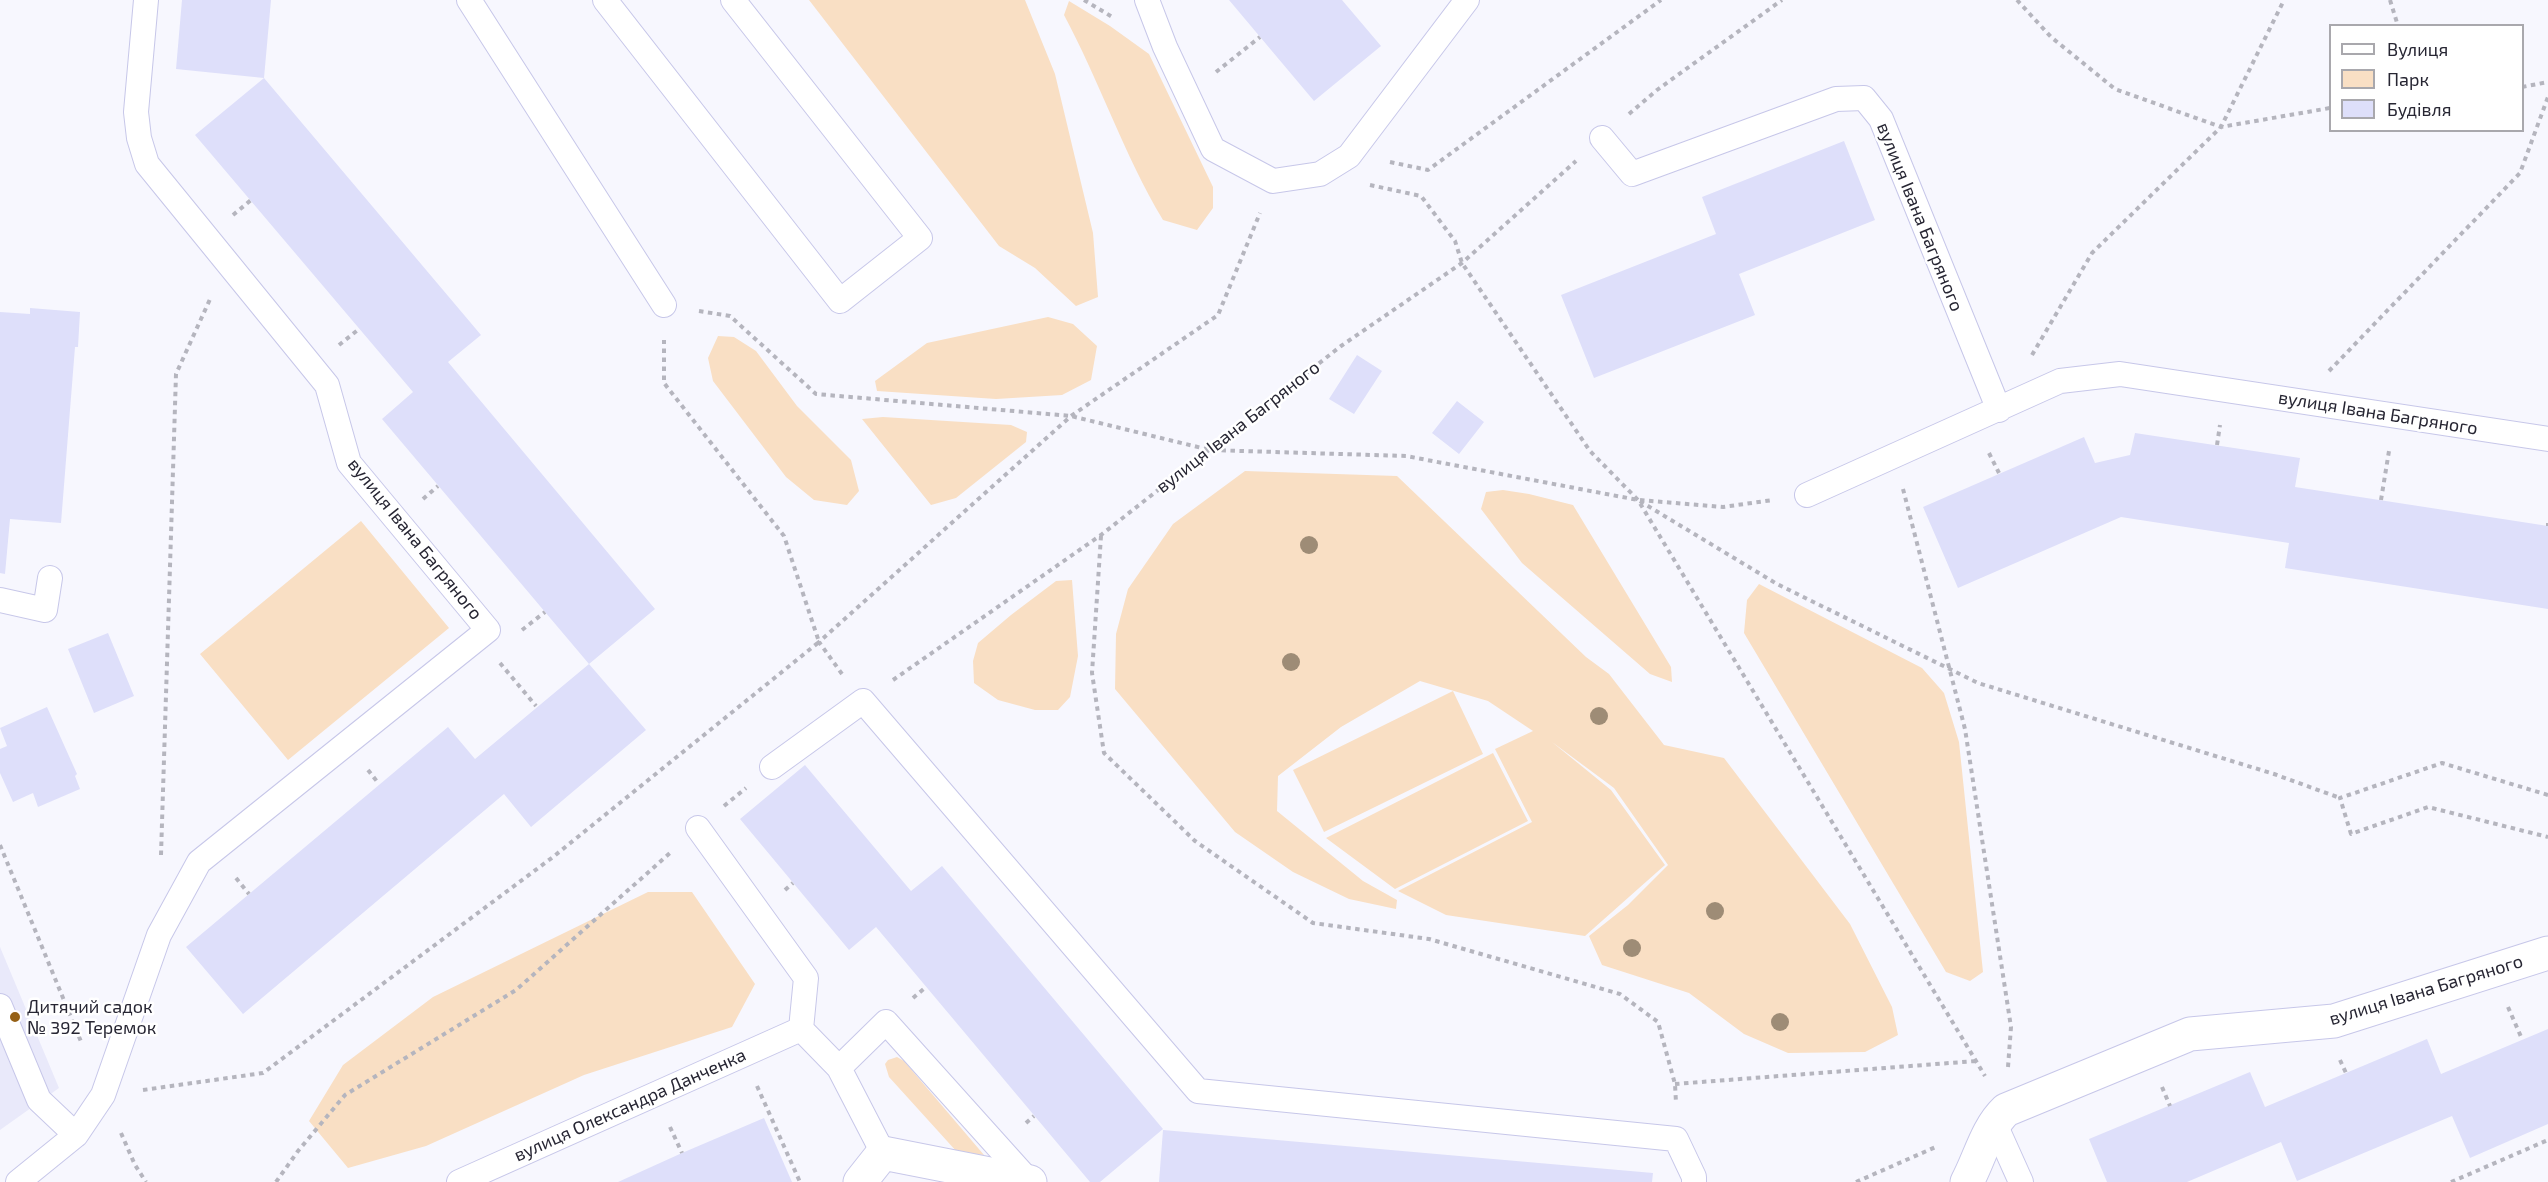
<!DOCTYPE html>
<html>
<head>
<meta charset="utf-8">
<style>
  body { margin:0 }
  #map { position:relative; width:2548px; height:1182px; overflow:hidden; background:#f7f7fe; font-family:"Exo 2",sans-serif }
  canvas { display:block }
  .legend { position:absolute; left:2329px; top:24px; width:195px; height:108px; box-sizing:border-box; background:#fff; border:2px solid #a9a8ad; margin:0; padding:8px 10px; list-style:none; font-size:18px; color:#272633 }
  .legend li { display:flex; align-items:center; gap:12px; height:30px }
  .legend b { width:30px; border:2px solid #a9a8ad }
</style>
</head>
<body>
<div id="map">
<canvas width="2548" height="1182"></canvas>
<ul class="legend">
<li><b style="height:8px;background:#fff"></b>Вулиця</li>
<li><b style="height:16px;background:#f9dfc4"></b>Парк</li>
<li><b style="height:16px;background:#dedffa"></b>Будівля</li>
</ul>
</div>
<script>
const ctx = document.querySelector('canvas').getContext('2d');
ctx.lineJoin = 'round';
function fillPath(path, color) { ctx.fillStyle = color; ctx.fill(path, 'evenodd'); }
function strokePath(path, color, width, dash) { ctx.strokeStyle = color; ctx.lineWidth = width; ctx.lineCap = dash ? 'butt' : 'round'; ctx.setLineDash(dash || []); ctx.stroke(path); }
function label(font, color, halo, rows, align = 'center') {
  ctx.font = font + ' "Exo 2",sans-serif'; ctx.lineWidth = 5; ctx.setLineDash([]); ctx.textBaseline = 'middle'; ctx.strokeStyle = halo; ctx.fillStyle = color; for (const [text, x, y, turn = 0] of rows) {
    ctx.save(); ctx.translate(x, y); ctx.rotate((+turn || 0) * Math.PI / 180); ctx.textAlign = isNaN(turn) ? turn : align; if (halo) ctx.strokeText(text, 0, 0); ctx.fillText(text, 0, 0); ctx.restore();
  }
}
const built = new Path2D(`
  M0,947l59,141 -59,42z`);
const green = new Path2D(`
  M809,0h216l30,74 38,159 5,64 -22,9 -41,-38 -36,-22z
  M1069,1l41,25 39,28 64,133v21l-16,22 -34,-10c-39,-65 -63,-138 -99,-205z
  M1048,317l25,7 24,22 -6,34 -29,15 -66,4 -119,-8 -2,-10 52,-38z
  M718,336l16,1 22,14 41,55 54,54 8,31 -12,14 -33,-5 -28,-23 -73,-96 -5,-23z
  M883,417l128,8 16,7 -1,10 -70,56 -25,7 -69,-86z
  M1245,471l152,5 189,181 23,17 55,71 60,13 126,166 42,83 6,28 -33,17 -77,1 -44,-19 -55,-41 -87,-28 -13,-29 39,-31 40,-40 -54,-77 -62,-46 59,48 54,75 -80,71 -139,-21 -48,-24 134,-69 -37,-73 38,-18 -45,-30 -68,-20 -79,46 -63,49 -1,35 86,70 34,19 -1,9 -47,-10 -56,-27 -58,-40 -120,-143 1,-55 12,-45 45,-65z
  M1503,490l26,4 44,11 98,162 1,15 -22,-8 -128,-111 -41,-54 5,-17z
  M361,521l88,107 -161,132 -88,-106z
  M1072,580l6,76 -8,41 -12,13h-23l-37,-10 -24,-17 -1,-22 5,-18 33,-28 45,-34z
  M1759,584l163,84 22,25 15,49 24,230 -13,9 -24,-9 -202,-339 3,-33z
  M1453,691l30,63 -159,78 -31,-62z
  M1493,753l35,68 -133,68 -69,-51z
  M648,892h44l63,92 -23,43 -148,48 -158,71 -78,22 -39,-47 34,-56 90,-68z
  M897,1057l7,4 80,94 -27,-3 -68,-75 -4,-13 3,-4z`);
const building = new Path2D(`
  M182,0h89l-7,78 -88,-9z
  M1229,0h113l39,46 -67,55z
  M264,78l217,257 -33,27 207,247 -66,55 -207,-245 31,-27 -218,-257z
  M1844,141l31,79 -136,54 16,41 -161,63 -33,-83 155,-61 -14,-37z
  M30,308l50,4 -2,35h-3l-14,176 -51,-4 -5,55 -5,-1v-261l30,2z
  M1357,355l25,16 -28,43 -25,-15z
  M1457,401l27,21 -25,32 -27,-21z
  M2135,433l165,25 -5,29 253,39v83l-263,-41 4,-25 -168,-26 -163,71 -35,-81 161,-70 11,26 35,-8z
  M108,633l26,63 -40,17 -26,-64z
  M589,664l57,66 -115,97 -27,-33 -261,220 -57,-67 262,-220 27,32z
  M47,707l30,67 -2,2 5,13 -42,18 -5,-14 -20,9 -13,-29v-24l7,-3 -7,-18z
  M805,765l106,126 31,-25 221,263 -63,53h-10l-214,-255 -27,23 -109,-131z
  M2548,1029v95l-78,34 -18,-42 -155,65 -16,-39 -94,40h-80l-18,-43 161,-67 15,35 162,-68 14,35z
  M764,1118l28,64h-174l64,-29z
  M1163,1130l490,43 -1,9h-493z`);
const path = new Path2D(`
  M1084,0l30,18
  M2017,0l34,37 64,52 106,38 109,-19
  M2390,0l8,26
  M1216,72l44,-35
  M2522,87l26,-5
  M1629,114l28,-24 125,-90
  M1390,162l38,8 233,-170
  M1370,185l51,11 34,45 7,22 128,188 48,49 347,576
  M233,215l18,-15
  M699,311l31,5 86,78 255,22 139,34 196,6 232,44 139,84 201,99 296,91 66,24
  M339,345l20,-16
  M2032,355l60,-102 129,-126 63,-127
  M2329,371l191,-198 28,-76
  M2217,445l3,-20
  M1989,453l10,20
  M1903,489l62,240 46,298 -3,40
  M423,499l15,-13
  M1640,500l83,7 50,-7
  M2381,500l8,-49
  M2548,526v-3
  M1101,536l-9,137 12,80 91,88 118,82 116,16 191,55 38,28 17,62 1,19
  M522,630l23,-18
  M500,663l36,43
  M842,674l-23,-32 252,-226 147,-101 42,-102
  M893,680l208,-145 240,-189 121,-83 114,-102
  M368,770l11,14
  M2548,795l-106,-32 -102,35 11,36 77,-27 120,30
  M724,806l22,-18
  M0,845l82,199
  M161,855l15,-481 35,-77
  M236,878l13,16
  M785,890l8,-7
  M913,998l13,-11
  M2508,1007l14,32
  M2340,1060l6,13
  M1675,1084l301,-23
  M757,1086l43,96
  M2162,1087l8,19
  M143,1090l120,-17 290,-216 266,-215 -35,-106 -120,-153v-43
  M1026,1123l8,-7
  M670,1127l12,26
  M121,1133l14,32 11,17
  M276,1182l22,-31 47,-56 171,-105 155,-138
  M1856,1182l82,-36
  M2451,1182l97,-42`);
const lane = new Path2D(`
  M469,0l195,305
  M605,0l235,301 80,-63 -187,-238
  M1147,0l18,47 48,102 60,32 47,-7 29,-18 118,-156
  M1602,138l30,36 204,-75 28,-1 17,21 118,291
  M1807,495l253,-114 60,-7 428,65
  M0,600l45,10 5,-32
  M772,767l91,-66 335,390 478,48 18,38v5
  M698,828l108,150 -5,51 38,39 44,85
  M0,1006l39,94 37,35
  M839,1068l47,-46 142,158
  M1994,1122l27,60
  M18,1182l58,-47 27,-40 56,-160 40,-73 289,-232 -139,-167 -22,-78 -180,-221 -8,-26 -3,-26 10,-112
  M459,1182l342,-153`);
const street = new Path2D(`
  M860,1182l23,-29 147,29
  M1967,1182c13,-24 19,-53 39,-72l184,-76 144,-13 214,-68`);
const trees = [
  [1309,545],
  [1291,662],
  [1599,716],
  [1715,911],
  [1632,948],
  [1780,1022]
];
const markers = [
  [15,1017,6,"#956016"]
];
const streetNames = [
  ["вулиця Івана Багряного",1920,217,68],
  ["вулиця Івана Багряного",2378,413,9],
  ["вулиця Івана Багряного",1238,427,-38],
  ["вулиця Івана Багряного",415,539,51],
  ["вулиця Івана Багряного",2426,990,-17],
  ["вулиця Олександра Данченка",630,1105,-24]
];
const poiNames = [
  ["Дитячий садок",27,1007],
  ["№ 392 Теремок",27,1028]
];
fillPath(built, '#e9e9fa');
fillPath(green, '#f9dfc4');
fillPath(building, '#dedffa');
strokePath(lane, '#c7c7e9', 26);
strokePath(street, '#c7c7e9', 35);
strokePath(path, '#b5b5be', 4, [4.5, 4.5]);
strokePath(lane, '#fff', 24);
strokePath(street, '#fff', 33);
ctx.fillStyle = '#9e8c76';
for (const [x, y] of trees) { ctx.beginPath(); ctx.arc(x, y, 9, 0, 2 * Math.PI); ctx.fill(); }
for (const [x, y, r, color] of markers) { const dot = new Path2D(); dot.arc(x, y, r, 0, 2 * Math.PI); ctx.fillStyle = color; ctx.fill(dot); strokePath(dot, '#fff', 2); }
label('18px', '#272633', '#fff', streetNames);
label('18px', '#272633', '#fff', poiNames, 'left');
</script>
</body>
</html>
